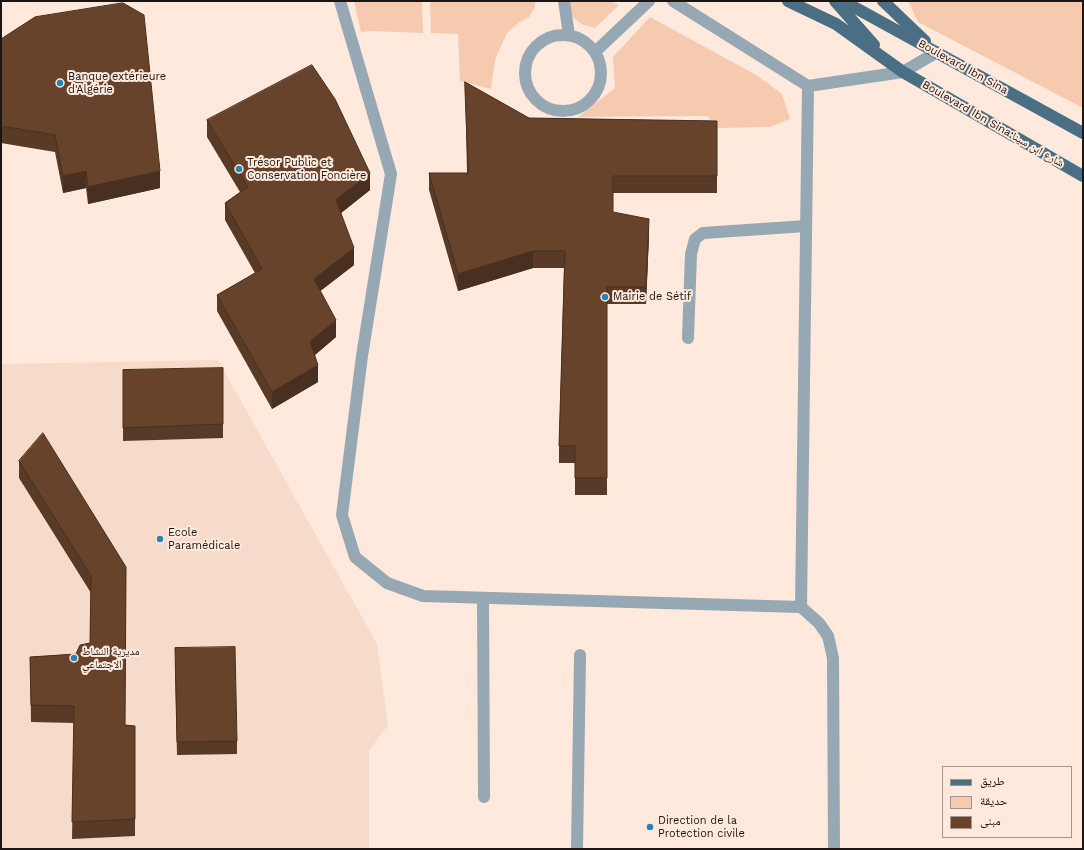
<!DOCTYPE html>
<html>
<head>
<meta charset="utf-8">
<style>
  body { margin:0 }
  #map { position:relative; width:1084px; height:850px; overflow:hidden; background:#fee9dc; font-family:"Work Sans","Noto Naskh Arabic",sans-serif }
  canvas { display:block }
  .frame { position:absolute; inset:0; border:2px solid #1c1511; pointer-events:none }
  .legend { position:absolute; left:942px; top:766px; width:130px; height:72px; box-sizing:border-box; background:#fee9dc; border:1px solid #a4948b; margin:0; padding:5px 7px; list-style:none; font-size:12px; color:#1c1511 }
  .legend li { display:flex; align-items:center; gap:8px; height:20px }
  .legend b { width:20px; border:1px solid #a4948b }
</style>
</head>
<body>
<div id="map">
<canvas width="1084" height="850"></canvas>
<div class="frame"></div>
<ul class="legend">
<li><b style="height:5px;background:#4a6e83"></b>طريق</li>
<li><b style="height:11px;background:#f5caaf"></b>حديقة</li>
<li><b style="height:11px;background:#67432c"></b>مبنى</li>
</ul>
</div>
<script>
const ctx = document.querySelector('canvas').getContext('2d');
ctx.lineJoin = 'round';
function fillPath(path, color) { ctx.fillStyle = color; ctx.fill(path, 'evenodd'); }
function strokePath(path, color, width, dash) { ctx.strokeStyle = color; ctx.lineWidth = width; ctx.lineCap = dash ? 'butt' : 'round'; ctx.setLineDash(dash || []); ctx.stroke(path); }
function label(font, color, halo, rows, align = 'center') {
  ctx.font = font + ' "Work Sans","Noto Naskh Arabic",sans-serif'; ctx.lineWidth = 4; ctx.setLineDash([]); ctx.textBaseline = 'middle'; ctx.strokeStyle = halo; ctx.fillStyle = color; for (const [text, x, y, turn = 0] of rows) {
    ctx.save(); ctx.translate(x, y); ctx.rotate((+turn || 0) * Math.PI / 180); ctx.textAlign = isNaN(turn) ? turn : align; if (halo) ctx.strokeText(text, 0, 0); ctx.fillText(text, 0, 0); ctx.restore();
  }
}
const built = new Path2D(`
  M218,360l159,284 11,81 -19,26v98h-368v-485z`);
const green = new Path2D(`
  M354,1h68l1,32 -52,-2 -10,1z
  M430,1h105v6l-6,10 -11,6 -11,10 -11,24 -3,17 -2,15 -31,-8 -2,-47 -27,-1z
  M568,1h42l9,4 -24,23 -14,-4 -9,-8 -4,-9z
  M908,1h175v107l-165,-86z
  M650,17l108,59 24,18 8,25 -20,8 -54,1 -8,-12 -130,1 37,-29 -2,-31z`);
const service = new Path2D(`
  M688,338l3,-84 4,-15 8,-6 103,-7
  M577,849l3,-194`);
const minor = new Path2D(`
  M340,1l51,173 -29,182 -20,159 13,42 32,26 36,13 378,11 18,16 9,13 5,22 1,191
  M564,1l5,34
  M673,1l135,85 95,-14 34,-20
  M525 73a38 38 0 1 1 76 0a38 38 0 1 1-76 0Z
  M595,52l54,-51
  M483,598l1,199
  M801,607l7,-521`);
const primary = new Path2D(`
  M788,1l48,23 67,48 180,104
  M835,1l39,44
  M843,1l240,132
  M883,1l42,40`);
const wall = new Path2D(`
  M1,39l159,149 -72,16 -2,-16 -23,5 -8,-41 -54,-9z
  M465,82l64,36 188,3v72h-104v19l36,23 -3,69h-39v191h-32v-32h-16v-17l5,-178h-31l-75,23 -29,-101v-17h38z
  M207,120l163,70 -29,23 13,52 -34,26 16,46 -21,18 3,27 -46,27 -55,-98v-16l38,-22 -30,-53v-17l15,-11 -33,-55z
  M223,368v70l-100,3v-71z
  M19,461l107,106 -1,158 10,1v110l-63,3 2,-116 -43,-1 -1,-65 46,-3 14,-11 1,-50 -72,-115z
  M175,661l62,80v13l-60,1z`);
const shadedWall = new Path2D(`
  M86,171v17l-23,5v-17z
  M160,171v17l-72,16v-17z
  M370,173v17l-34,27v-17z
  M649,219v16l-3,69v-17z
  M354,248v17l-40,31v-17z
  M533,251v17l-75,23v-17z
  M336,320v17l-26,22v-17z
  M318,365v17l-46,27v-17z`);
const building = new Path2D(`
  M123,3l21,12 16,156 -72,16 -2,-16 -23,5 -8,-41 -54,-9v-87l34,-22z
  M312,65l23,34 35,74 -34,27 18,48 -40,31 22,41 -26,22 8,23 -46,27 -55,-97 45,-26 -37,-66 23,-16 -41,-67z
  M465,82l64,36 188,3v55h-104v36l36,7 -3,68h-39v191h-32v-32h-16l6,-195h-32l-75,23 -29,-101h39z
  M223,368v56l-100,4v-58z
  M43,433l83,134 -1,158 10,1v93l-63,3 2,-116 -43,-1 -1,-48 46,-3 4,-9 10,-2 1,-67 -72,-115z
  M235,647l2,94 -60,1 -2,-94z`);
const markers = [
  [60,83,4,"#2584b0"],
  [239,169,4,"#2584b0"],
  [605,297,4,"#2584b0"],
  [160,539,4,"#2584b0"],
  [74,658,4,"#2584b0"],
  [650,827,4,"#2584b0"]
];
const streetNames = [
  ["Boulevard Ibn Sina",963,67,29],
  ["Boulevard Ibn Sina:شارع ابن سينا",993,124,30]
];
const poiNames = [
  ["Banque extérieure",68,77],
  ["d'Algérie",68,90],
  ["Trésor Public et",247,163],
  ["Conservation Foncière",247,176],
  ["Mairie de Sétif",613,297],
  ["Ecole",168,533],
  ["Paramédicale",168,546],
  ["مديرية النشاط",82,652],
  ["الاجتماعي",82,665],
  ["Direction de la",658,821],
  ["Protection civile",658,834]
];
fillPath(built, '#f7dbca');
fillPath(green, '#f5caaf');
strokePath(service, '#95a8b4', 12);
strokePath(minor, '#95a8b4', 12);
strokePath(primary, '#4a6e83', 12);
fillPath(wall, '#593a26');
fillPath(shadedWall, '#482f1f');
fillPath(building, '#67432c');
strokePath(building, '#482f1f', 1);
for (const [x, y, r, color] of markers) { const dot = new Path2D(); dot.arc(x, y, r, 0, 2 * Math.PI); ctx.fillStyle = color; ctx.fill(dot); strokePath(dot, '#fee9dc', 1.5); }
label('11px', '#1c1511', '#fee9dc', streetNames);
label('11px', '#1c1511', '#fee9dc', poiNames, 'left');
</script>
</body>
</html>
